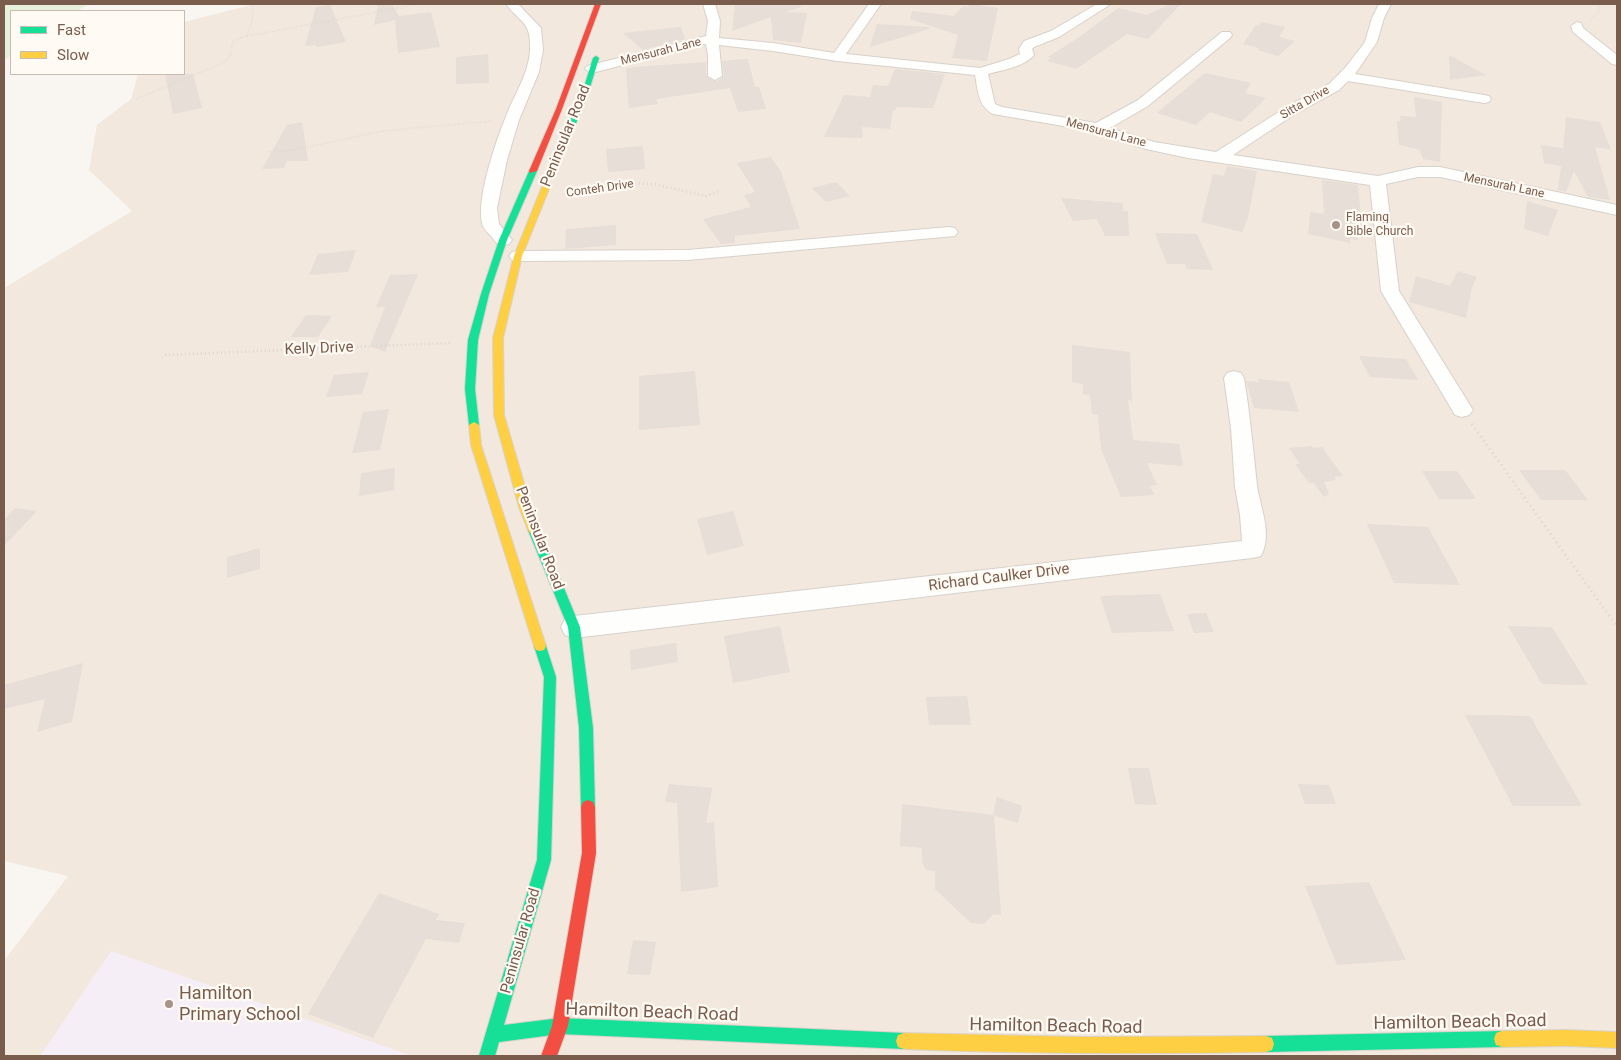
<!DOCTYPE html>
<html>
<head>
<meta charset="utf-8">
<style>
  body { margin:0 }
  #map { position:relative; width:1621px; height:1060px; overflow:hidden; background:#f9f5f0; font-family:Roboto,sans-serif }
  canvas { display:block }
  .frame { position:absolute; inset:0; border:5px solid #7a5c4d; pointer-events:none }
  .legend { position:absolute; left:10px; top:10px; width:175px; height:65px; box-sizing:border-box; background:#fffaf3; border:1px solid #cabbb1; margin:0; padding:6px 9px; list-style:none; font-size:15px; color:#7a5c4d }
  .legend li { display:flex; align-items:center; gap:10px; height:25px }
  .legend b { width:25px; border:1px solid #cabbb1 }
</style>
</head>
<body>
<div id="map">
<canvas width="1621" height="1060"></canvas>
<div class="frame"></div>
<ul class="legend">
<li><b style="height:6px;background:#16e098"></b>Fast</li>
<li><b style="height:6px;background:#ffcf43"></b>Slow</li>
</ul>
</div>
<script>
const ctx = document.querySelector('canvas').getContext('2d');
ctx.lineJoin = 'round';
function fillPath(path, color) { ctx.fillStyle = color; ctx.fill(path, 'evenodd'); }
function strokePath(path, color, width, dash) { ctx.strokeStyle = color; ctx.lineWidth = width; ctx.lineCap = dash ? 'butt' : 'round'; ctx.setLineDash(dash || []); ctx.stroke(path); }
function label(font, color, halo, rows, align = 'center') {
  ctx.font = font + ' Roboto,sans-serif'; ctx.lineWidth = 4.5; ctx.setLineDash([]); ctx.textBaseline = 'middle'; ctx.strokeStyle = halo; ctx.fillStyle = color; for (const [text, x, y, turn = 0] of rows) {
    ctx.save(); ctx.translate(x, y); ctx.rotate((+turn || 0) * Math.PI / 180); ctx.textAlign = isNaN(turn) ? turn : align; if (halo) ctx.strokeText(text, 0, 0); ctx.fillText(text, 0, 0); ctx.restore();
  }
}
const residential = new Path2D(`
  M255,4h1362v1052h-1613v-95l64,-85 -64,-15v-573l128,-77 -43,-41 8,-45 34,-26 7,-25h46v-52z`);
const education = new Path2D(`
  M111,951l301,105h-372z`);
const green = new Path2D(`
  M4,4h85l-12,7h-66v44l-7,6z`);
const building = new Path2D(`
  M378,4h14l7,12 32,-4 9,35 -42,6 -3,-33 -21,5z
  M735,4h65l1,3 -16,5 22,1 -6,30 -28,-3 -2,-23 -39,14z
  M970,4l28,4 -11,53 -35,-3 6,-23 -48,-16 2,-8 42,5 9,-10 5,1z
  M1170,4h11l-33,35 -21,-5 -51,35 -29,-8 5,-3 -4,-1 30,-19 40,-30 29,7z
  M330,5l16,37 -29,5 -1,-2 -11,1 11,-39z
  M1261,22l24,5 -6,10 16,4 -17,15 -20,-6 1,-2 -16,-4 13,-19 3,1z
  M877,24l52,3v2l-59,18z
  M681,27l4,12 -42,11 -20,-17z
  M488,54l1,29 -33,1v-27z
  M1449,55l37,20 -36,5z
  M748,59l7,28h4l7,22 -28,3 -8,-24 -74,11 2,5 -29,4 -3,-39 8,-2 72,-5v14l10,6 8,-6 -2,-15z
  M895,69l50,5 -12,34 -37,-1v3h-3l-3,19 -28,-2 1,11 -39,-1 20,-42 26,2 3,-12 15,1z
  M1205,73l46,10 -6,10 21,5 -25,24 -31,-10 -14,13 -39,-12z
  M165,74h28l9,34 -29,6z
  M1414,97l28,5 -2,60 -17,-3 -3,-9 -21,-5 -2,-24h4l-1,-5 16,1z
  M1566,117l34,5 11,28 -16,-3 15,53 -22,-3 -14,-26 -8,21 -8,-2 3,-24 -17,-3 -3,-18 22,3z
  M302,122l6,39h-21l-3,7 -22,1 25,-44z
  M643,146l2,23 -37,3 -2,-23z
  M771,157l10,15 19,57 -65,7v7l-14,1 -18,-25 48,-12 -7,-12 11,-3 -18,-29z
  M1227,166l30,5 -9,47 -6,14 -41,-10 12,-48 11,2z
  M1322,180l36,5 5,53 -5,-1v3l-8,-1v4l-42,-9 2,-22 14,2z
  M836,182l14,14 -24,6 -14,-14z
  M1061,198l62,5v8h5l1,25h-24l-8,-17 -24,2z
  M1527,201l31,9 -10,26 -24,-7z
  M616,225v20l-51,4 1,-20z
  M1155,233l42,1 16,36 -26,-1 -2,-5h-18z
  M356,250l-8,22 -39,3 9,-21z
  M1458,271l19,6 -5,10 -6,31 -57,-16 7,-26 34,10z
  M418,274l-33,78 -15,-6 15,-39h-9l14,-32z
  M306,315l26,1 -14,21h-27z
  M1072,345l58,7 2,49 -4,-1 5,40 46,4 4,22 -36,-3 10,22 -7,1 4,9 -33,2 -20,-48 -3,-34 -6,-1 -2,-19 -7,-1v-10l-11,-2z
  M1359,356l47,3 12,21 -48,-3z
  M695,371l5,54 -61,5v-54z
  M369,372l-7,22 -36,3 8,-22z
  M1258,379l31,3 10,30 -45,-4 -8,-27 13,1z
  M389,409l-9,41 -28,3 11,-41z
  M1312,446l1,2 9,-1 21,29 -9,1 2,3 -12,2 5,12 -5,3 -10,-14h-5l-14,-19h5l-11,-16z
  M395,468l-1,22 -35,6 2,-23z
  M1519,470h46l23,30h-47z
  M1422,471h35l19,28h-37z
  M15,508l22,3 -33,35v-26z
  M733,511l11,35 -37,9 -10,-36z
  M1367,524l61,3 32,58 -66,-2z
  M260,548v21l-33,9v-21z
  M1160,594l14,37 -62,2 -12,-37z
  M1206,613l8,19 -20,1 -7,-19z
  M780,626l10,46 -57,11 -9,-47z
  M1508,626l44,1 36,58 -46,-1z
  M676,643l2,19 -47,8 -1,-20z
  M83,663l-11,59 -35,10 8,-33 -41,10v-24z
  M967,696l4,29h-42l-3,-28z
  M1465,715l65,1 52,90h-69z
  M1128,768h21l8,37 -22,-1z
  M669,784l43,4 -6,35 8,-1 4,65 -37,5 -4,-89 -12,-1z
  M1298,784l31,1 7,19h-31z
  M997,797l25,9 -4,17 -25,-8z
  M902,804l92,11 7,100 -8,-1 -9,10 -13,-1 -36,-34v-18l-9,-1 -4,-8v-14l-22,-2z
  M1369,882l37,78 -69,5 -32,-79z
  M379,893l60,21 -3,6 29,3 -6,20 -33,-4 -53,99 -65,-24z
  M633,940l23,2 -6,33 -23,-1z`);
const pathFar2 = new Path2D(`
  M1591,19l7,-6 2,-9
  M247,36l5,-15 1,-17
  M136,99l87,-36 7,-6 3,-16 9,-4 178,-33
  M268,152l27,-2 87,-19 109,-10`);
const pathFar1 = new Path2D(`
  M564,194l60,-11 30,1 52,12 12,-4
  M165,355l285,-12`);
const path = new Path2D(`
  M1472,424l145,203`);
const street = new Path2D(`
  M506,4h12l23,24 2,22 -4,22 -20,48 -12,40 -10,48 2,16 13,16 -3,4c-10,2 -13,-1 -18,-8 -4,-4 -8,-8 -9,-13 -6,-27 16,-88 27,-114 8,-18 21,-40 21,-61 1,-27 -10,-25 -24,-44z
  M703,4h12l5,17 -1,17 54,5 61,10 35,-49h12l-35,50 134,14 29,-9 11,-5 -1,-5 5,-8 27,-10 46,-27h14l-52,33 -25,10 -2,2 2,6c-10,12 -32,15 -46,19l7,30 7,3 94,16 42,-23 84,-68h8l2,3 -2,3 -82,68 -38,22 44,14 62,10 69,-44 44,-24 16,-16 20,-26 7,-24 7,-14h12l-7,14 -7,24 -22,32 129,21 5,1 2,3 -2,3 -5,1 -136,-22 -9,9 -44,24 -62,41 145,21 40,-9h22l177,38v10l-177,-38h-22l-32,7 13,107 74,119 -4,5 -7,2 -7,-2 -74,-124 -11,-106 -182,-27 -42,-9 -59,-19 -94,-16c-15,-8 -15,-23 -18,-39l-138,-14 -64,-10 -54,-6 3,31 -7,4 -7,-4v-21l-2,-11h-3l-111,29 -7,-4 2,-3 119,-30 2,-15z
  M1577,22l4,1 2,5 34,27v10l-5,-1 -39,-32 -2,-6z
  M949,227l6,1 3,4 -3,4 -267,24 -170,1 -6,-1 -3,-4 3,-4 6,-1 170,-1z
  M1234,371l7,2 3,5c6,36 9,71 13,107 3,23 16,48 4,71l-9,2 -678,80 -9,-3 -4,-8 4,-8 9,-3 668,-75 -2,-26 -5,-28 -4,-59 -7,-50 3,-5z`);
const fast = new Path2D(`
  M596,56l3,2 -12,39 -16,38 -6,1 -2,-1 18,-38 12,-39z
  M530,169l7,2 -30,69 -18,54 -11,46 -3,49 4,36 -5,3 -5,-3 -4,-36 3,-49 13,-46 18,-54z
  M534,526l4,1 2,3 40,97 13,101 2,79 -2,5 -5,2 -5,-2 -2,-5 -2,-79 -11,-101 -40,-97 2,-3z
  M540,641l4,1 2,4 10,31 -5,183 -47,165 56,-7 344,15 6,2 2,6 -2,6 -6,2 -344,-15 -61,8 -4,14h-16l58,-196 7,-183 -10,-31 2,-4z
  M1502,1031l6,2 2,6 -2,6 -6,2 -236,5 -6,-2 -2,-6 2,-6 6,-2z`);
const slow = new Path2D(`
  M544,182l7,2 -29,72 -19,82 1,77 27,92 9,23 -2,3h-8l-2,-3 -9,-23 -25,-92 -1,-77 21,-82z
  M474,422l5,3 2,20 65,201 -2,4 -4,1 -4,-1 -2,-4 -63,-201 -2,-20z
  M1566,1030l51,2v16l-51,-2 -64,1 -6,-2 -2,-6 2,-6 6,-2z
  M904,1033l181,4 181,-1 6,2 2,6 -2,6 -6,2c-121,2 -241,2 -362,-3l-6,-2 -2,-6 2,-6z`);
const jam = new Path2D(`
  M595,4h6l-39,105 -25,62 -7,2 -1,-2 27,-62z
  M588,800l5,2 2,5 1,46 -28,173 -11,30h-16l11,-30 30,-173 -1,-46 2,-5z`);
const markers = [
  [1336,225,5,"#a69286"],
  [169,1004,5,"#a69286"]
];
const farStreetnames = [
  ["Mensurah Lane",661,52,-14],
  ["Sitta Drive",1305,103,-30],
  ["Mensurah Lane",1106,133,15],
  ["Mensurah Lane",1504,186,12],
  ["Conteh Drive",600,189,-8]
];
const farPoinames = [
  ["Flaming",1346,218],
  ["Bible Church",1346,232]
];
const streetNames = [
  ["Peninsular Road",566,136,-68],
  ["Kelly Drive",319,349,-2],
  ["Peninsular Road",539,538,69],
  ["Richard Caulker Drive",999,578,-7],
  ["Peninsular Road",521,941,-74]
];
const nearPoinames = [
  ["Hamilton",179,994],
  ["Primary School",179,1015]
];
const nearStreetnames = [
  ["Hamilton Beach Road",652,1013,2],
  ["Hamilton Beach Road",1460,1023,-1],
  ["Hamilton Beach Road",1056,1027,1]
];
fillPath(residential, '#f2e8de');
fillPath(education, '#f6eef6');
fillPath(green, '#e7f0db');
fillPath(building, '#e6ded7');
strokePath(street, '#d7d1cb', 2);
strokePath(fast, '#d9d2cb', 2);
strokePath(slow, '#d9d2cb', 2);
strokePath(jam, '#d9d2cb', 2);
strokePath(pathFar2, '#dcd5d0', 2, [0.5, 2]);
strokePath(pathFar1, '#dcd5d0', 2.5, [1, 3]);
strokePath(path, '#dcd5d0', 3, [1, 4]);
fillPath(street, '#fefefd');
fillPath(fast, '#16e098');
fillPath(slow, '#ffcf43');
fillPath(jam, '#f24e42');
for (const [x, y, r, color] of markers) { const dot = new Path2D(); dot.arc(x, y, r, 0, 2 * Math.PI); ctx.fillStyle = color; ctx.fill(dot); strokePath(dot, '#fffaf3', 2); }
label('12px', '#7a5c4d', '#fffaf3', farStreetnames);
label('12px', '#7a5c4d', '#fffaf3', farPoinames, 'left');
label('15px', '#7a5c4d', '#fffaf3', streetNames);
label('18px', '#7a5c4d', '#fffaf3', nearPoinames, 'left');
label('18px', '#7a5c4d', '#fffaf3', nearStreetnames);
</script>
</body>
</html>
